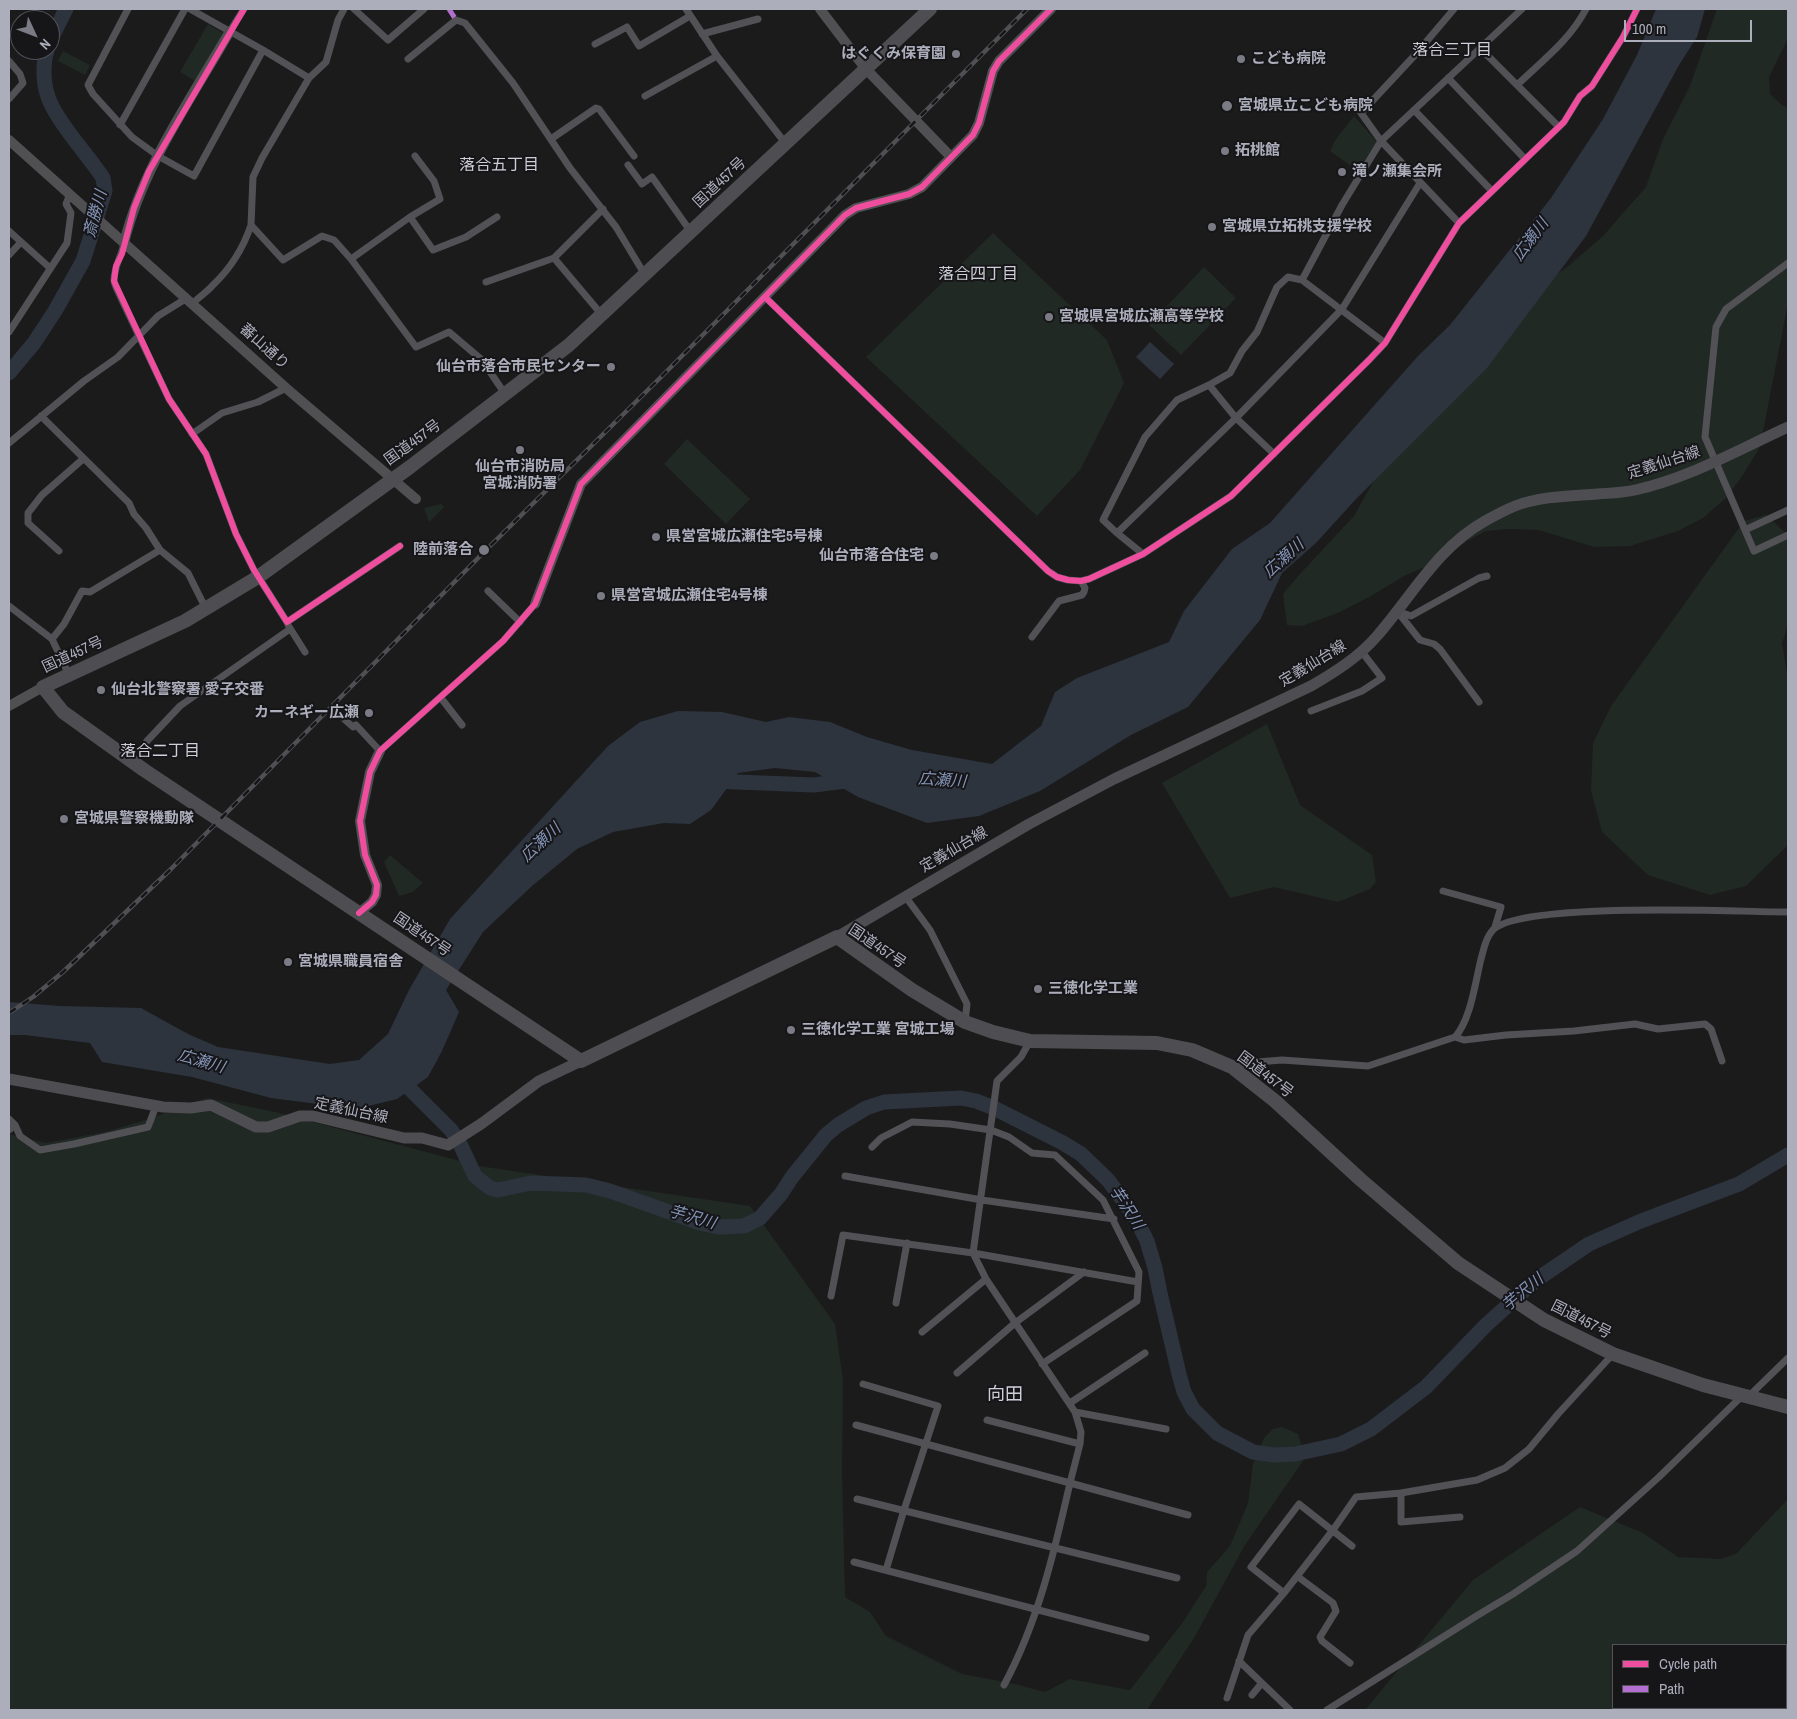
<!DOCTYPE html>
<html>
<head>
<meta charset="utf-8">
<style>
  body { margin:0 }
  #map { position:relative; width:1797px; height:1719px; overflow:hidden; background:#1b1b1c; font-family:"Archivo Narrow",sans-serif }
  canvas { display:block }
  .frame { position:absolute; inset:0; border:10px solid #adaebc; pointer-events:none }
  .legend { position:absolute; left:1612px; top:1644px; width:175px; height:65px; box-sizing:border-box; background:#161518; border:1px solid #52525a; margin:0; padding:6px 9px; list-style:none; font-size:15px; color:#adaebc }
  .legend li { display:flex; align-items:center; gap:10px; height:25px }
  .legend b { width:25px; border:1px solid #52525a }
  .north { position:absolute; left:10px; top:10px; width:50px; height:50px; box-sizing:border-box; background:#161518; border:1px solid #52525a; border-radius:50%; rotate:133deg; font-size:14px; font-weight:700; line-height:20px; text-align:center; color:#adaebc }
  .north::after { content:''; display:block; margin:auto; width:18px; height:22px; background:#7a7b84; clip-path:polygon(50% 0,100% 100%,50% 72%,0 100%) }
  .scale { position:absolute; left:1624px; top:20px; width:128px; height:22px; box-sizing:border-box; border:2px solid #adaebc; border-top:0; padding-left:6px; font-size:15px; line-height:18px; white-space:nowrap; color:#adaebc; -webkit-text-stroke:4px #161518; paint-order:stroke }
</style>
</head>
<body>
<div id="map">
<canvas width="1797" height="1719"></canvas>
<div class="frame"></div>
<ul class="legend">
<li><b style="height:6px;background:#ef4d9e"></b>Cycle path</li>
<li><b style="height:6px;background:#b36fd0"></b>Path</li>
</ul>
<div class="north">N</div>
<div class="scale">100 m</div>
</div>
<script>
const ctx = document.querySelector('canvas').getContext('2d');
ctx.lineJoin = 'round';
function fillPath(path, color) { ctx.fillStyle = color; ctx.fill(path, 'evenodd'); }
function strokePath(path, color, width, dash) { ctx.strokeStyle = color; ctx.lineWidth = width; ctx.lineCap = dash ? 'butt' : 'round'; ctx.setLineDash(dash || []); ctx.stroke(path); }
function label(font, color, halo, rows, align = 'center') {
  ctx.font = font + ' "Archivo Narrow","Noto Sans JP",sans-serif'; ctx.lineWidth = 4; ctx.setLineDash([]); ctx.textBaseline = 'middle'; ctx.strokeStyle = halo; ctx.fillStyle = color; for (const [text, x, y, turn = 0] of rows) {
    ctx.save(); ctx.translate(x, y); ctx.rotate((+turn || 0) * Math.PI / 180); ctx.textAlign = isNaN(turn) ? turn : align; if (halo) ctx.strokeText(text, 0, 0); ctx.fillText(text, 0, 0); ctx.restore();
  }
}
const green = new Path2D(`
  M1717,9h71v29l-19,39 1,17 13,12 5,1v196l-28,144 -17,28 -17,23 -23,20 -25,13 -48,15 -36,1 -55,-17 -31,-1 -22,2 -28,15 -24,17 -30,13 -33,20 -31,16 -38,14 -15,-1 -4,-31 16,-19 55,-59 27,-48 153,-180 32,-20 37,-32 43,-49 17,-48 27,-53z
  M208,24l15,9 -28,48 -15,-9z
  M63,51l27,14 -5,10 -27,-14z
  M1354,116l23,26 -19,29 -28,-20 6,-12z
  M993,233l114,107 17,43 -44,87 -43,46 -171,-159z
  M1204,267l32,31 -55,57 -32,-30z
  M687,439l63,60 -24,25 -62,-60z
  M441,504l3,3 -15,15 -5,-14z
  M1766,515l21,19 1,4v87l-6,18 6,36v166l-42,41 -36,9 -62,-20 -46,-43 -11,-41 2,-48 18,-37 133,-185z
  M1267,724l33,81 72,50 4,27 -6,7 -32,13 -64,-15 -44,11 -68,-115z
  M390,855l33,28 -10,9 -14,4 -15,-34z
  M207,1098l68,14 204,54 271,40 85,118 8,56 -1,91 3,126 25,15 16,24 76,38 53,10 30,8 25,-13 60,11 53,-68 23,-36 1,-14 23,-26 18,-43 5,-39 11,-26 9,-9 9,-2 16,7 7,24 -60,87 -51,93 -47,72h-1138v-576l37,9 59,-11 44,-13z
  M1788,1499v211h-423l108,-130 107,-73 63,26 35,24 43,2 16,-6zM1613,1645h173v63h-173z`);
const water = new Path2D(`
  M1656,9h49l-8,28 -18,28 -93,171 -99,132 -131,131 -40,44 -34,30 -22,47 -72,87 -57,28 -91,56 -61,25 -52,7 -69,-26 -43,-25 -40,-4 -37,5 -27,37 -21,14 -26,-1 -51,9 -36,17 -45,37 -49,46 -37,58 13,22 -17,39 -14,26 -31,22 -41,10 -85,-11 -79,-21 -90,-15 -12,-19 -65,-8h-16v-33l51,4 81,2 47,26 30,13 112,17 29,-4 29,-26 21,-44 41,-71 158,-173 32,-24 38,-11 44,1 44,10 23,-5 41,5 37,15 45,13 80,14 49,-38 14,-34 22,-14 92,-36 15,-31 48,-62 38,-26 148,-167 32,-31 101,-127 52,-79 34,-64z
  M1150,342l24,22 -14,15 -24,-22z`);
const river = new Path2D(`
  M50,41l16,-32
  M9,373l25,-30 21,-32 28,-50 22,-70 -2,-13c-15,-23 -41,-50 -52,-74 -8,-16 -9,-38 -4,-54
  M711,781l103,4 39,-5
  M397,1076l54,54 9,14 15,32 15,12 8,2 33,-7 55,2 24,6 90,32 19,4 25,-1 16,-8 21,-24 11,-17 34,-42 12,-10 28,-17 18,-6 77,-4 15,3 18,7 69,35 18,11 27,26 26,35 13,26 8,27 5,25 19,81 5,18 9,17 24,24 36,19 21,3 21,-1 46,-10 30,-15 55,-42 60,-62 50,-45 53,-36 52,-23 98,-37 49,-29`);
const street = new Path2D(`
  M128,9l-40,76 5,9 39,43 26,19 36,20 69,-126 -73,-41
  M354,9l34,31 36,-31
  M686,9l31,47 69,88
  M1454,9l-39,46 -54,58 20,28 78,82
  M230,31l14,-22
  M702,34l56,-15
  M595,44l32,-17 12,19 51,-30
  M1480,48l79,79
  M263,50l46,28 17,-16 12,-42 6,-11
  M408,59l48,-39 9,3 48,60 57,85 46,59 29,48
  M9,61l11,13 3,9 -14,16
  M1448,78l77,81
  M1517,85c25,-24 53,-45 69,-76
  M645,96l72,-40
  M1414,110l78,81
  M120,125l65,-116
  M551,139l45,-31 3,1 35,47
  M628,165l14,19 10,-7 39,55
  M410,217l23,33 33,-13 31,-20
  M251,225l2,-48 9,-19 47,-80
  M9,231l41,37
  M124,243c-2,12 -10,24 -10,37 0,5 4,11 6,16l49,103 37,55 30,80 18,36 33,52 113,-76
  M9,255l12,-13
  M351,259l59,-42 30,-18 -6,-18 -19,-25
  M1788,263l-62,46 -10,18 -11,110 49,114 34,-16
  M1302,280l40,-75 39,-64 141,-132
  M486,282l68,-24
  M765,297l283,274 9,6 11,3 13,1 8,-2 54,-25 88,-58 138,-136 16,-17 74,-120 105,-101 16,-26 12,-10 31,-49 14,-28
  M192,304c7,-7 15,-12 21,-19 18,-17 30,-36 38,-60l32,35 39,-24 12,4 17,19 65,88 33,-15 33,28 23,34
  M602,315l-48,-57 49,-49
  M9,332l58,-89 4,-30 -5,-9 4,-10
  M1209,385l21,-12 12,-22 15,-19 20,-45 11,-10 14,3 83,63
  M41,416l88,87 5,11 12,14 14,22 28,23 18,36
  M192,434l30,-21 36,-11 28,-14
  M9,443l75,-62 34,-24 40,-41 29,-18
  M1745,530l43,-20
  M1117,533l119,-115 106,-109 78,-126
  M59,551l-31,-28v-10l14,-18 41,-36
  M1143,554l-26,-21 -14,-13 42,-83 32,-37 32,-15 27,33 38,36
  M488,591l32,31
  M9,606l43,33 17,36
  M1397,611l23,29 14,4 6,5 39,53
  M1397,611l14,5 68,-38 8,-2
  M288,625l17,27
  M1032,637l27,-36 23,-6 2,-3 1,-4 -4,-7
  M52,639l12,-15 18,-33 8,1 70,-42
  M441,698l21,27
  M1311,711l51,-20 20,-13 -20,-26
  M344,719l9,8 3,-2 24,26 123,-110 32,-37
  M147,741l33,-35 110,-77
  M1443,891l58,16 -6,20
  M905,896l25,34 37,74 -2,18
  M1455,1037l9,3 42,-5 68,-4 61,-7 23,5 47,-5 6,5 11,32
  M1030,1041l-9,16 -24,24 -24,172 13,26 89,133 6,20 -1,12 -10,39 118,32
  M1233,1067l24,-5 25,-2 86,6 87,-29c16,-18 20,-54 26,-78 3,-10 4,-20 11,-28 25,-30 249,-19 296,-19
  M9,1119l6,6 5,11 20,14 34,-6 74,-17 8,-21
  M9,1130l6,-5
  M872,1147l9,-9 31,-16 38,2 41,6 18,7 23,16 23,2 48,45 36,72 -2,29 -95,63
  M845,1176l137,24 132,19
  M831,1296l12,-61 130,18 165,29
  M896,1303l11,-60
  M922,1332l64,-53
  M957,1373l58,-50 69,-51
  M863,1384l75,22 -34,104 -18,60
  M1748,1397l40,-39
  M1070,1403l75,-50
  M1075,1412l91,17
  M987,1420l93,24
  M856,1425l214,58c-16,70 -32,139 -66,202
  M1401,1493v29l59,-5
  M857,1499l320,79
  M854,1562l292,76
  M1297,1576l36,27 3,8 -16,26 2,4 28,22
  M1284,1593l-33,-26 48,-63 53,42
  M1239,1661l51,49
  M1252,1695l9,-11
  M1227,1698l21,-63 36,-42 49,-63 23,-33 45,-4 76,-13 28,-12 24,-19 29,-35 55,-60
  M1327,1710l151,-95 35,-21 64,-43 82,-74 83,-81`);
const secondary = new Path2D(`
  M820,9l45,59 86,89
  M9,140l277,248 130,111
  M124,243c19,-77 67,-144 106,-212
  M535,604l46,-120 264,-269 11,-7 53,-14 13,-7 51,-52 6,-12 14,-52 6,-10 52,-52
  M9,706l34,-19
  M359,913l13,-11 4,-7 1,-10 -12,-30 -5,-34 10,-49 10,-21`);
const primary = new Path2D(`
  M837,937l192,-113 85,-45 197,-93c24,-14 48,-29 66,-50 35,-40 60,-88 108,-115 9,-5 20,-11 30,-15 26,-10 56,-10 82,-12 13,-1 26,-1 38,-4 54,-12 103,-40 153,-63
  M9,1079l154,28 28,1 20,-3 45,22h12l32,-11h13l91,22h18l26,7 33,-21 58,-43 42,-20`);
const highway = new Path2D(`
  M930,9l-361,336 -159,122 -152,110 -73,44 -142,66 20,25 81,58 437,291 256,-124 75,53 53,32 28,10 37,9 127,2 35,7 40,17 43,34 86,79 97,83 86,57 69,34 90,31 85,22`);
const rail = new Path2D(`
  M9,1013l24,-16 30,-25 107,-102 315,-319 178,-176 364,-366`);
const quiet = new Path2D(`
  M449,9l7,11`);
const cycleway = new Path2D(`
  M244,9l-95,162 -15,37 -12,46 -6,12 -2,15 55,118 37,55 30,80 18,36 33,52 113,-76
  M765,297l283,274 9,6 11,3 13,1 8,-2 54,-25 88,-58 138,-136 16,-17 74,-120 105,-101 16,-26 12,-10 31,-49 14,-28
  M359,913l13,-11 4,-7 1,-10 -12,-30 -5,-34 10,-49 10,-21 123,-110 32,-37 46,-120 264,-269 11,-7 53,-14 13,-7 51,-52 6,-12 14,-52 6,-10 52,-52`);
const markers = [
  [956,54,5,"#7a7b84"],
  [1241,59,5,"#7a7b84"],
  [1227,106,6,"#7a7b84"],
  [1225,151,5,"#7a7b84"],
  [1342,172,5,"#7a7b84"],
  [1212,227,5,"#7a7b84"],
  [1049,317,5,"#7a7b84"],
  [611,367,5,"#7a7b84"],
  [520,450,5,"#7a7b84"],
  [656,537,5,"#7a7b84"],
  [484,550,6,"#7a7b84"],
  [934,556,5,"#7a7b84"],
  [601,596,5,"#7a7b84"],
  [101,690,5,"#7a7b84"],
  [369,713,5,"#7a7b84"],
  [64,819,5,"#7a7b84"],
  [288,962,5,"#7a7b84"],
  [1038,989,5,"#7a7b84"],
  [791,1030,5,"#7a7b84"]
];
const poiNames = [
  ["はぐくみ保育園",946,54,"right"],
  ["こども病院",1251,59],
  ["宮城県立こども病院",1238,106],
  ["拓桃館",1235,151],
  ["滝ノ瀬集会所",1352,172],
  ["宮城県立拓桃支援学校",1222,227],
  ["宮城県宮城広瀬高等学校",1059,317],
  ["仙台市落合市民センター",601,367,"right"],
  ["仙台市消防局",520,467,"center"],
  ["宮城消防署",520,484,"center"],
  ["県営宮城広瀬住宅5号棟",666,537],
  ["陸前落合",473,550,"right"],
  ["仙台市落合住宅",924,556,"right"],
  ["県営宮城広瀬住宅4号棟",611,596],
  ["仙台北警察署 愛子交番",111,690],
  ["カーネギー広瀬",359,713,"right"],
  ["宮城県警察機動隊",74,819],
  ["宮城県職員宿舎",298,962],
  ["三徳化学工業",1048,989],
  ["三徳化学工業 宮城工場",801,1030]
];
const streetNames = [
  ["国道457号",720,183,-43],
  ["蕃山通り",264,347,42],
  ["国道457号",413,443,-36],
  ["定義仙台線",1664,463,-18],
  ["国道457号",73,655,-25],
  ["定義仙台線",1313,664,-31],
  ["定義仙台線",954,850,-30],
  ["国道457号",422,935,34],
  ["国道457号",877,947,34],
  ["国道457号",1265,1075,37],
  ["定義仙台線",351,1111,12],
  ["国道457号",1581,1320,27]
];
const neighbourhoodNames = [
  ["落合三丁目",1452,51],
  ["落合五丁目",499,166],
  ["落合四丁目",978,275],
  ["落合二丁目",160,752]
];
const waterNames = [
  ["斎勝川",96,214,-75],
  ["広瀬川",1531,240,-53],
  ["広瀬川",1284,559,-42],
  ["広瀬川",942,781,4],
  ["広瀬川",541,843,-43],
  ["広瀬川",201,1062,16],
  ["芋沢川",1126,1208,57],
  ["芋沢川",692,1218,16],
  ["芋沢川",1523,1293,-40]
];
const quarterNames = [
  ["向田",1005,1395]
];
fillPath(green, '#212924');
fillPath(water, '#2d343e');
strokePath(river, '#2d343e', 15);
strokePath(street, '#515156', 7);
strokePath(secondary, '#505053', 10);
strokePath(primary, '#4e4e52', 11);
strokePath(highway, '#4e4e52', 14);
strokePath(rail, '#505054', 4.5);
strokePath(rail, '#161518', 2.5, [8]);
strokePath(quiet, '#b36fd0', 5, [10, 5]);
strokePath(cycleway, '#ef4d9e', 6);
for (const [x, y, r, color] of markers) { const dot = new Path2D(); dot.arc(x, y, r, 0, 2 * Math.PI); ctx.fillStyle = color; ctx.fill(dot); strokePath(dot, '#161518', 2); }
label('bold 15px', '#adaebc', '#161518', poiNames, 'left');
label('15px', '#adaebc', '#161518', streetNames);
label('16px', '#ceced8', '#161518', neighbourhoodNames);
label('italic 16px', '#8494b7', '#161518', waterNames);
label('18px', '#ceced8', '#161518', quarterNames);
</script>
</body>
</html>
